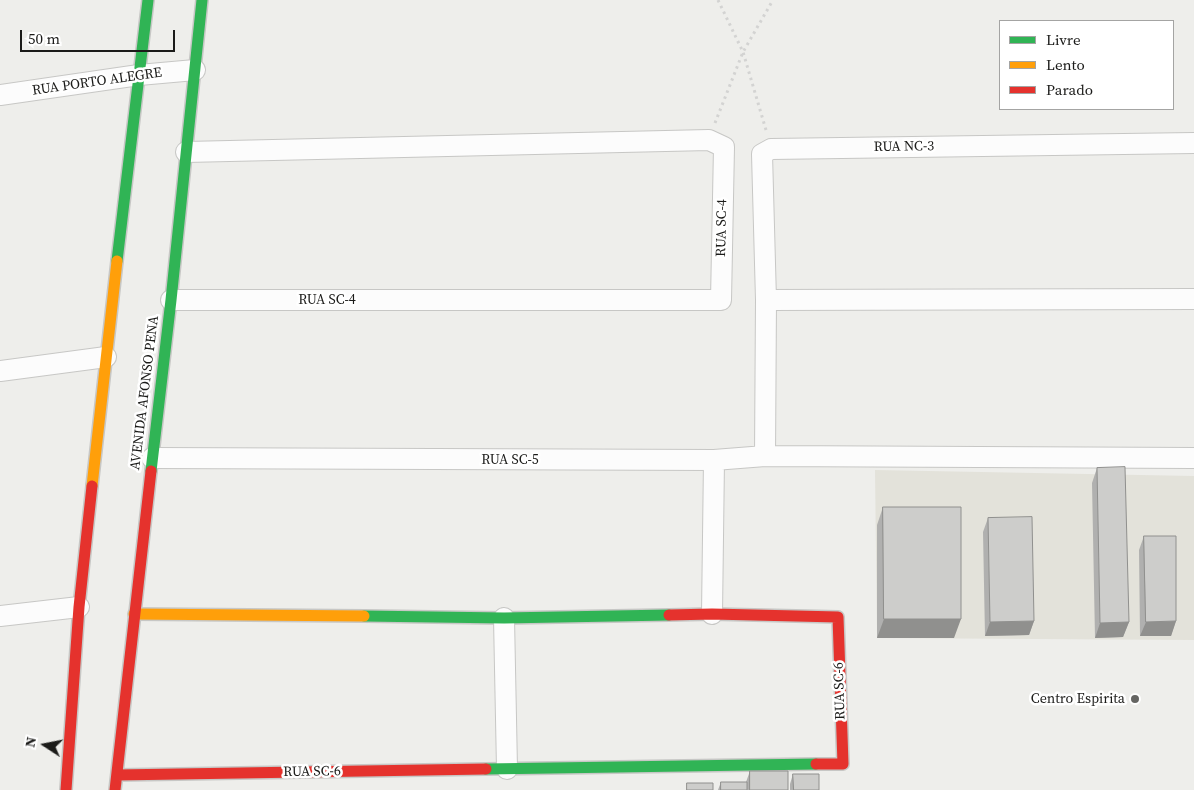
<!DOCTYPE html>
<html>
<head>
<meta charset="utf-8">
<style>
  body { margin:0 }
  #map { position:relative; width:1194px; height:790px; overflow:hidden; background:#eeeeeb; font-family:"Source Serif 4",serif }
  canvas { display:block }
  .legend { position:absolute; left:999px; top:20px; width:175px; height:90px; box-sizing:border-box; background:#fff; border:1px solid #a4a4a3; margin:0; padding:6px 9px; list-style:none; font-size:15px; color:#1b1b19 }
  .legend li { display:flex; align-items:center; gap:10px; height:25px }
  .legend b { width:25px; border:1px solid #a4a4a3 }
  .north { position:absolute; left:20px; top:720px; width:50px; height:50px; -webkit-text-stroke:4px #fff; paint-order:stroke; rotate:281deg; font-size:14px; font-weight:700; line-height:20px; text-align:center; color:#1b1b19 }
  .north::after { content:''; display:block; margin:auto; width:18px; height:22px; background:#1b1b19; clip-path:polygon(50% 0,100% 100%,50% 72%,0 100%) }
  .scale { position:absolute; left:20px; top:30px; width:155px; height:22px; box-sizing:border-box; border:2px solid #1b1b19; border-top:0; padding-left:6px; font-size:15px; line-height:18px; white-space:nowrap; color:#1b1b19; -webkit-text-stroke:4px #fff; paint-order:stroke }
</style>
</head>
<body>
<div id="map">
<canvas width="1194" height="790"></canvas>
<ul class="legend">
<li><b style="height:6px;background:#30b455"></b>Livre</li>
<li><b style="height:6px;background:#ff9f0a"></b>Lento</li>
<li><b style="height:6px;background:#e5322d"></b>Parado</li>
</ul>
<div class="north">N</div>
<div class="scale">50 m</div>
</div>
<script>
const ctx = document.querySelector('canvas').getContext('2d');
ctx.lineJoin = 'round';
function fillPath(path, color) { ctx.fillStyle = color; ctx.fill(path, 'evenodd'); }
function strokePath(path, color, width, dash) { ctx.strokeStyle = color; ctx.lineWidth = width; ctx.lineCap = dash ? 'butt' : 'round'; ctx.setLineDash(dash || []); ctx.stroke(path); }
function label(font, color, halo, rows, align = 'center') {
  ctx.font = font + ' "Source Serif 4",serif'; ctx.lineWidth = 5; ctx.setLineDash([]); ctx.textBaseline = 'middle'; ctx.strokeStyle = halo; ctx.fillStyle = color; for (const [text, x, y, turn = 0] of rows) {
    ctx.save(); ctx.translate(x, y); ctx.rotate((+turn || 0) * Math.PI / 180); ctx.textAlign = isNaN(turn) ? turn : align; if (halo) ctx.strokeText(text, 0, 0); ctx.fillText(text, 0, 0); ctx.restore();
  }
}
const built = new Path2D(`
  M875,470l319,6v164l-317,-2z`);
const path = new Path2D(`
  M718,0l25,52 23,78
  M715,123l28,-71 30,-52`);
const street = new Path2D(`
  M0,95l139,-20 56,-5
  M1194,143l-423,6 -9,5 4,146 -1,156 429,2
  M171,300h550l3,-153 -15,-7 -523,12
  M766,300l428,-1
  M0,371l106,-14
  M152,458l562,2 -2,154
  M714,460l51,-4
  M0,616l79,-9
  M504,618l3,151`);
const fast = new Path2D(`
  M117,261l31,-261
  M151,471l20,-171 31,-300
  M364,616l140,2 165,-3
  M486,769l330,-5`);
const slow = new Path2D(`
  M92,486l25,-225
  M134,614l230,2`);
const jam = new Path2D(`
  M669,615l43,-1 126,3 5,147h-27
  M117,775l369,-6
  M66,790l13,-183 13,-121
  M115,790l36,-319`);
const wall = new Path2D(`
  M1097,468l32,154 -6,15 -28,1 -3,-155z
  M883,507l71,131h-77v-113z
  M988,518l46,103 -5,14 -44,1 -2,-104z
  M1144,536l32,85 -5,15h-31l-1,-86z
  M750,771l38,19h-70l3,-8h25z
  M793,774l26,16h-29v-6z`);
const shadedWall = new Path2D(`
  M884,619h77l-7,19h-77z
  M1034,621l-5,14 -44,1 5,-14z
  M1176,621l-5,15h-31l6,-14z
  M1129,622l-6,15 -28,1 5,-15z`);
const building = new Path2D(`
  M1125,467l4,155 -29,1 -3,-155z
  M883,507h78v112h-77z
  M1032,517l2,104 -44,1 -2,-104z
  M1144,536h32v85l-30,1z
  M750,771h38v19h-38z
  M793,774h26v16h-25z
  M721,782h26v8h-26z
  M687,783h26v7h-26z`);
const markers = [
  [1135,699,5,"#656562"]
];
const streetNames = [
  ["RUA PORTO ALEGRE",97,82,-8],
  ["RUA NC-3",904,147,-1],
  ["RUA SC-4",722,228,-89],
  ["RUA SC-4",327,300],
  ["AVENIDA AFONSO PENA",145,393,-83],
  ["RUA SC-5",510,460],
  ["RUA SC-6",840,691,-92],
  ["RUA SC-6",312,772,-1]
];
const poiNames = [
  ["Centro Espirita",1125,699]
];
fillPath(built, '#e3e2da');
strokePath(street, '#c7c7c5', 22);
strokePath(fast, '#c7c7c5', 14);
strokePath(slow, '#c7c7c5', 14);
strokePath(jam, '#c7c7c5', 14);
strokePath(path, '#d3d3d2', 3, [2.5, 4]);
strokePath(street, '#fcfcfc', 20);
strokePath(fast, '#30b455', 11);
strokePath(slow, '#ff9f0a', 11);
strokePath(jam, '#e5322d', 11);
fillPath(wall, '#b0b0af');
fillPath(shadedWall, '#90908e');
fillPath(building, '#cdcdcb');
strokePath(building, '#90908e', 1);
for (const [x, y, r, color] of markers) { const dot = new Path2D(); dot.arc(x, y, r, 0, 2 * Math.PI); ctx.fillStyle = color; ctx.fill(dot); strokePath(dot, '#fff', 2); }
label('14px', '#1b1b19', '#fff', streetNames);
label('14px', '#1b1b19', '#fff', poiNames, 'right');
</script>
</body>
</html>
